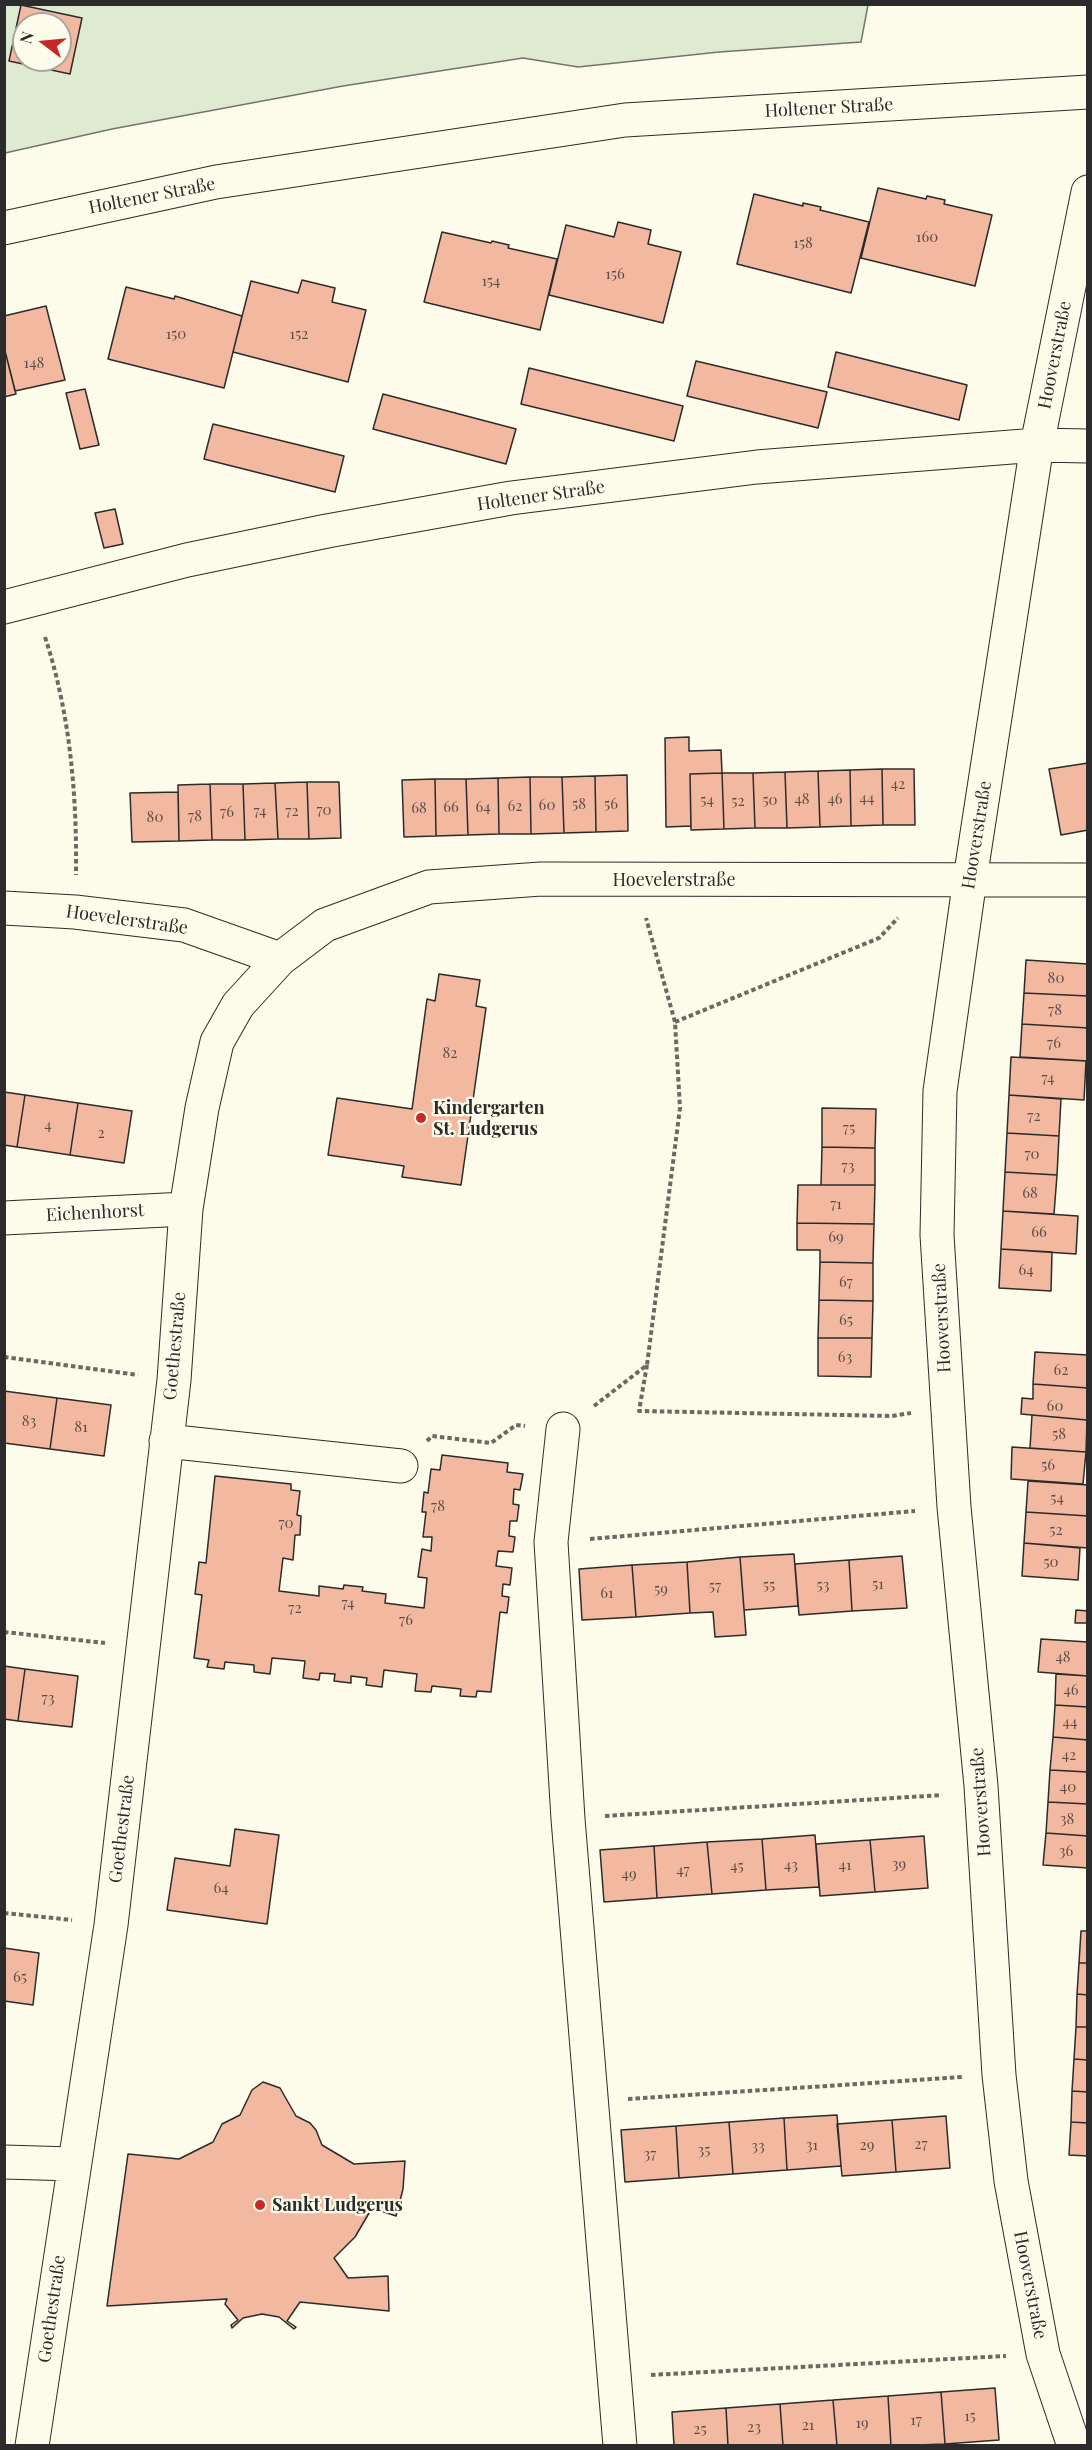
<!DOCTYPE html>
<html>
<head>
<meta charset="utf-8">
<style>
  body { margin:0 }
  #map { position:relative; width:1092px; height:2450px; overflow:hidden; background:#fdfbea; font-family:"Playfair Display",serif }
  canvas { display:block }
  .frame { position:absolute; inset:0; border:6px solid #2b2b2b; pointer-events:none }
  .north { position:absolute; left:12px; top:12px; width:60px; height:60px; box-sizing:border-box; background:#fdfbea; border:2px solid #a9a89e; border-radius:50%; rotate:286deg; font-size:16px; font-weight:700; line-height:24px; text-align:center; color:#2b2b2b }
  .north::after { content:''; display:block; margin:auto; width:21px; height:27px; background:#c62828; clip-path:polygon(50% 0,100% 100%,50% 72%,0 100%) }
</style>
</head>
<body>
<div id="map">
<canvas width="1092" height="2450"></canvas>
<div class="frame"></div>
<div class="north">N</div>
</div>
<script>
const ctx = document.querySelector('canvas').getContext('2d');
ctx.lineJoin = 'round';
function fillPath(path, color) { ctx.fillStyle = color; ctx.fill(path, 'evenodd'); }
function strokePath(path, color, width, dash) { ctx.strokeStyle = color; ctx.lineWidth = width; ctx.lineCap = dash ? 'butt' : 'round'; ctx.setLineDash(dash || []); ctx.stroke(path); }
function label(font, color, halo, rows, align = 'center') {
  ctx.font = font + ' "Playfair Display",serif'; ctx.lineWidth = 4.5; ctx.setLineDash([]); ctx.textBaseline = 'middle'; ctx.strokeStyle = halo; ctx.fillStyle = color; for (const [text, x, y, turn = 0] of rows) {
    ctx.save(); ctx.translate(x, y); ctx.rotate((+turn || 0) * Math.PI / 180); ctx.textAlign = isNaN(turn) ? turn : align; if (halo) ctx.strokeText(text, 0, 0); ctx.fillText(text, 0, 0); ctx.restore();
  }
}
const green = new Path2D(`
  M4,5h864l-7,37 -142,10 -141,15 -55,-9 -180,28 -231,43 -107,24zM24,24h36v36h-36z`);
const building = new Path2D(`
  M21,5l61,13 -12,56 -61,-13zM24,24h36v36h-36z
  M878,188l48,11 1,-3 18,4 -1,4 48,11 -17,71 -114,-28z
  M754,194l49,12v-3l18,4 -1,3 49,12 -18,71 -114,-29z
  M618,222l33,8 -3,14 33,8 -18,71 -114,-28 17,-70 48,12z
  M442,232l49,11 1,-2 17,4 -1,3 49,11 -17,71 -116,-28z
  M302,280l33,8 -3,14 34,8 -18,72 -115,-30 18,-71 47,12z
  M126,287l48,12 1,-3 67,20 -18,72 -116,-29z
  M46,306l19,74 -50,11 -11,-44v-31z
  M4,347l12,47 -12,3z
  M836,352l131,33 -8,35 -131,-33z
  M696,361l131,31 -9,36 -131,-32z
  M529,368l154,38 -9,35 -153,-37z
  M85,389l14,56 -19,4 -14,-56z
  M383,394l133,35 -10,35 -133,-35z
  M213,424l131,32 -9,36 -131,-33z
  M115,509l8,35 -19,4 -9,-35z
  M689,737v14l32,-1 1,23 -32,1 1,52 -25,1 -1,-89z
  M1088,763v67l-27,5 -12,-66z
  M882,769h32l1,56h-32z
  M882,769l1,56 -32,1 -1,-56z
  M850,770l1,56 -31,1 -2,-56z
  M818,771l2,56 -33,1 -2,-56z
  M785,772l2,56h-32l-2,-55z
  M722,773h31l2,55 -31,1z
  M722,773l2,56 -33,1 -1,-56z
  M627,775l1,56 -32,1 -1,-56z
  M595,776l1,56 -32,1 -2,-56z
  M530,777h32l2,56 -33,1z
  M530,777l1,57h-32l-1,-56z
  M498,778l1,56 -31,1 -2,-56z
  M435,779h31l2,56 -32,1z
  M435,779l1,57 -32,1 -2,-57z
  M307,782h32l2,56 -32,1z
  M307,782l2,57h-31l-3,-56z
  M275,783l3,56 -33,1 -2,-56z
  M210,784h33l2,56h-33z
  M210,784l2,56 -33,1 -1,-56z
  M178,792l1,49 -47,1 -2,-49z
  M1026,960l62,4v32l-64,-3z
  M439,974l41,6 -4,26 10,2 -25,177 -59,-8 2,-11 -76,-11 9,-57 75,11 15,-110 8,2z
  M1024,993l64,3v32l-66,-4z
  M1022,1024l66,4v33l-68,-4z
  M1011,1057l75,4 -2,39 -75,-5z
  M4,1092l21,3 -8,52 -13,-2z
  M25,1095l53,8 -8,52 -53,-8z
  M1009,1095l52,4 -2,37 -52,-3z
  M78,1103l54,8 -8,52 -54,-8z
  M822,1108l54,1 -1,39 -53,-1z
  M1007,1133l52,3 -2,39 -52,-3z
  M822,1147l53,1v37h-54z
  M1005,1172l52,3 -3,39 -51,-3z
  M798,1185h77l-1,39 -77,-1z
  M1003,1211l75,5 -2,38 -75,-5z
  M797,1223l77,1 -1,39 -53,-1v-12h-23z
  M1001,1249l51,3 -1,39 -52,-3z
  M820,1262l53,1v38l-54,-1z
  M819,1300l54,1 -1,37h-54z
  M818,1338h54l-1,39 -53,-1z
  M1035,1352l53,3v33l-55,-4z
  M1033,1384l55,4 -1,32 -66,-6 1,-16 11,1z
  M4,1391l53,7 -7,51 -46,-6z
  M57,1398l54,7 -7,51 -54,-7z
  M1032,1415l55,5 -1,32 -56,-4z
  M1012,1447l74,5 -3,32 -72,-5z
  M442,1455l66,8 -1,9 16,2 -3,16 -6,-1 -1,15 6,1 -2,16h-7l-1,15 6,1 -2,15 -15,-1 -2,15 16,2 -2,17 -7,-1 -1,12 7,1 -2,16 -7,-1 -9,80 -14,-1 -1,6 -16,-1 1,-7 -29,-3 -1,6 -16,-1 2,-17 -33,-4 -2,17 -16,-2 1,-7 -16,-2v7l-17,-2 1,-7 -15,-1 -1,7 -16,-2 2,-17 -33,-3 -2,16 -16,-2v-7l-29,-3 -1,7 -17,-2 2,-7 -15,-2 8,-63 -7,-1 4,-32 7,1 9,-87 76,8v6l9,1 -3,24 4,1 -1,19h-5l-2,25 -10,-2 -4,33 40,5v-10l24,3 1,-4 19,2 -1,4 24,3 -1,9 39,5 3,-30 -9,-1 4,-28 9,2 1,-14h-9l3,-25h-4l2,-20 4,1 3,-24 9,1z
  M1028,1481l60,4v31l-62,-4z
  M1026,1512l62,4v32l-64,-5z
  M1024,1543l56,5 -2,32 -56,-4z
  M794,1554l4,52 -54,4 -4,-53z
  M902,1556l5,52 -55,3 -3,-51z
  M740,1557l6,78 -31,2 -2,-25 -23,1 -3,-51z
  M849,1560l3,51 -53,4 -4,-51z
  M687,1562l3,51 -54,4 -4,-52z
  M632,1565l4,52 -54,3 -3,-51z
  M1076,1610l12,1v12h-13z
  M1041,1639l47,3v34l-50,-4z
  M4,1666l21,3 -7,52 -14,-2z
  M25,1669l53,7 -6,51 -54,-6z
  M1056,1674l32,2v31l-33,-2z
  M1055,1705l33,2v33l-35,-3z
  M1053,1737l35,3v32l-38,-2z
  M1050,1770l38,2v32l-40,-2z
  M1048,1802l40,2v32l-42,-3z
  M235,1829l44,6 -12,89 -100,-14 8,-52 55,8z
  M1046,1833l42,3v32l-45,-3z
  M815,1835l4,52 -53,3 -4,-51z
  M924,1836l4,52 -53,4 -5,-52z
  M762,1839l4,51 -54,4 -5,-52z
  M870,1840l5,52 -55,4 -4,-52z
  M707,1842l5,52 -55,4 -3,-52z
  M654,1846l3,52 -53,4 -4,-52z
  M1081,1931h7v32h-9z
  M4,1948l35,5 -6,52 -29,-4z
  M1079,1963h9v32l-11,-1z
  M1077,1994l11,1v32h-12z
  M1076,2027h12v33l-14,-1z
  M1074,2059l14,1v32l-16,-1z
  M263,2082l17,6 16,28 14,7 6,7 6,15 32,19 51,-3 -2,28 -7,27 -24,-8 -17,29 -21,21 14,20 40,-2 1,35 -89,-9 -13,19 9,6 -2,2 -15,-12 -17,-3 -19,4 -11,10 -1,-3 7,-5 -13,-16 2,-5 -120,7 21,-152 51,5 34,-17 9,-18 18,-9 12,-25z
  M1072,2091l16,1v31l-17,-1z
  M837,2115l4,51 -54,4 -3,-52z
  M946,2116l4,52 -54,4 -4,-52z
  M784,2118l3,52 -54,4 -4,-52z
  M892,2120l4,52 -54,4 -5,-52z
  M729,2122l4,52 -54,4 -3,-52z
  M1071,2122l17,1v33l-19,-1z
  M676,2126l3,52 -54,4 -4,-52z
  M995,2388l4,52 -54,4 -4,-52z
  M941,2392l4,52 -54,2 -3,-50z
  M888,2396l3,50h-54l-4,-46z
  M833,2400l4,46h-54l-3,-42z
  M780,2404l3,42h-55l-2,-38z
  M726,2408l2,38h-54l-2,-34z`);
const path = new Path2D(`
  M45,637c25,76 32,157 31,238
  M675,1022l204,-84 19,-20
  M4,1357l134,18
  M647,1365l-8,46 253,5 19,-3
  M594,1406l53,-41 33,-257 -5,-86 -29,-104
  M427,1441l5,-5 59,7 25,-18 9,1
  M590,1539l325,-28
  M4,1632l101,11
  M605,1816l337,-21
  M4,1913l68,7
  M628,2099l334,-22
  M651,2375l355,-19`);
const minor = new Path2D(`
  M4,228l212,-46 409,-62 463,-28
  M4,607l183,-47 140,-29 184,-33 246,-31 280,-22 51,1
  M4,908l71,4 109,13 96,34
  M4,1218l182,-9
  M563,1429l-12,113 17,277 52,627
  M166,1441l235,25
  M4,2162l69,2
  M32,2446l79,-521 63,-545 12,-171 16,-101 15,-66 21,-37 42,-46 45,-34 104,-38 112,-8 547,1
  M1074,2446l-31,-92 -32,-173 -12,-106 -18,-289 -27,-279 -17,-272 3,-144 30,-212 67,-434 51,-253`);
const markers = [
  [421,1118,6,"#c62828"],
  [260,2205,6,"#c62828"]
];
const numberNames = [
  ["160",927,237],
  ["158",803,243],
  ["156",615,274],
  ["154",491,281],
  ["150",176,334],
  ["152",299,334],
  ["148",34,363],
  ["42",898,784],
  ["44",867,798],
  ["48",802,799],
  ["46",835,799],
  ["54",707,800],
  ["50",770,800],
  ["52",738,801],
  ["58",579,804],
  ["56",611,804],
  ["60",547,805],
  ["62",515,806],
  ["66",451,807],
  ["64",483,807],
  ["68",419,808],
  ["70",324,810],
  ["74",260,811],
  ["72",292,811],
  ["76",227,812],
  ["78",195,816],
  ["80",155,817],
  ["80",1056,978],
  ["78",1055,1010],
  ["76",1054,1043],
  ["82",450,1053],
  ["74",1048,1078],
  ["72",1034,1116],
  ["4",48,1125],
  ["75",849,1128],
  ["2",101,1133],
  ["70",1032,1154],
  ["73",848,1166],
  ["68",1030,1193],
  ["71",836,1204],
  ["66",1039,1232],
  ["69",836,1237],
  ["64",1026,1270],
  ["67",846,1282],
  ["65",846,1320],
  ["63",845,1357],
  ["62",1061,1370],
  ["60",1055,1406],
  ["83",29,1421],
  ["81",81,1427],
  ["58",1059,1434],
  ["56",1048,1465],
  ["54",1057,1498],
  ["78",438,1506],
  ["70",286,1523],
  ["52",1056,1530],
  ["50",1051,1562],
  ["51",878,1584],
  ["55",769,1585],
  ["53",823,1585],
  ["57",715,1586],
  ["59",661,1589],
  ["61",607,1593],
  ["74",348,1603],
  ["72",295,1608],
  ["76",406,1620],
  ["48",1063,1657],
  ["46",1071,1690],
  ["73",48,1698],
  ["44",1070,1722],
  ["42",1069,1755],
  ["40",1068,1787],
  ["38",1067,1819],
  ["36",1066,1851],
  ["39",899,1864],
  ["43",791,1865],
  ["41",845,1865],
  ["45",737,1866],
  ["47",683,1870],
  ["49",629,1874],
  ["64",221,1888],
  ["65",20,1977],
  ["27",921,2144],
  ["31",812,2145],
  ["29",867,2145],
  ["33",758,2146],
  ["35",704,2150],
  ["37",650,2154],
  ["15",970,2416],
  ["17",916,2420],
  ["19",862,2423],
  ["21",808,2425],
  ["23",754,2427],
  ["25",700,2429]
];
const streetNames = [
  ["Holtener Straße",829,108,-3],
  ["Holtener Straße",152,196,-11],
  ["Hooverstraße",1055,355,-79],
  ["Holtener Straße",541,496,-8],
  ["Hooverstraße",977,835,-81],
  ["Hoevelerstraße",674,880],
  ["Hoevelerstraße",127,920,8],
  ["Eichenhorst",95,1213,-3],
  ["Hooverstraße",942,1318,-93],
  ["Goethestraße",175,1346,-85],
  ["Hooverstraße",981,1802,-94],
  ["Goethestraße",122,1829,-83],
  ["Hooverstraße",1030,2285,79],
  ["Goethestraße",52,2309,-82]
];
const poiNames = [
  ["Kindergarten",433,1108],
  ["St. Ludgerus",433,1129],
  ["Sankt Ludgerus",272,2205]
];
fillPath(green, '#deebd1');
strokePath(green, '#74746e', 1.5);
fillPath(building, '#f2b8a0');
strokePath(building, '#2b2b2b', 1.5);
strokePath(minor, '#2b2b2b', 35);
strokePath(path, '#6a6964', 4, [4.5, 3]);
strokePath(minor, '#fdfbea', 33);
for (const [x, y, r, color] of markers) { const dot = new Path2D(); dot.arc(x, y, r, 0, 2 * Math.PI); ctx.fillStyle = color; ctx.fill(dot); strokePath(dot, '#fdfbea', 2); }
label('15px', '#5d4e48', null, numberNames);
label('18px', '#2b2b2b', '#fdfbea', streetNames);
label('bold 18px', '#2b2b2b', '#fdfbea', poiNames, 'left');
</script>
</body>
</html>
